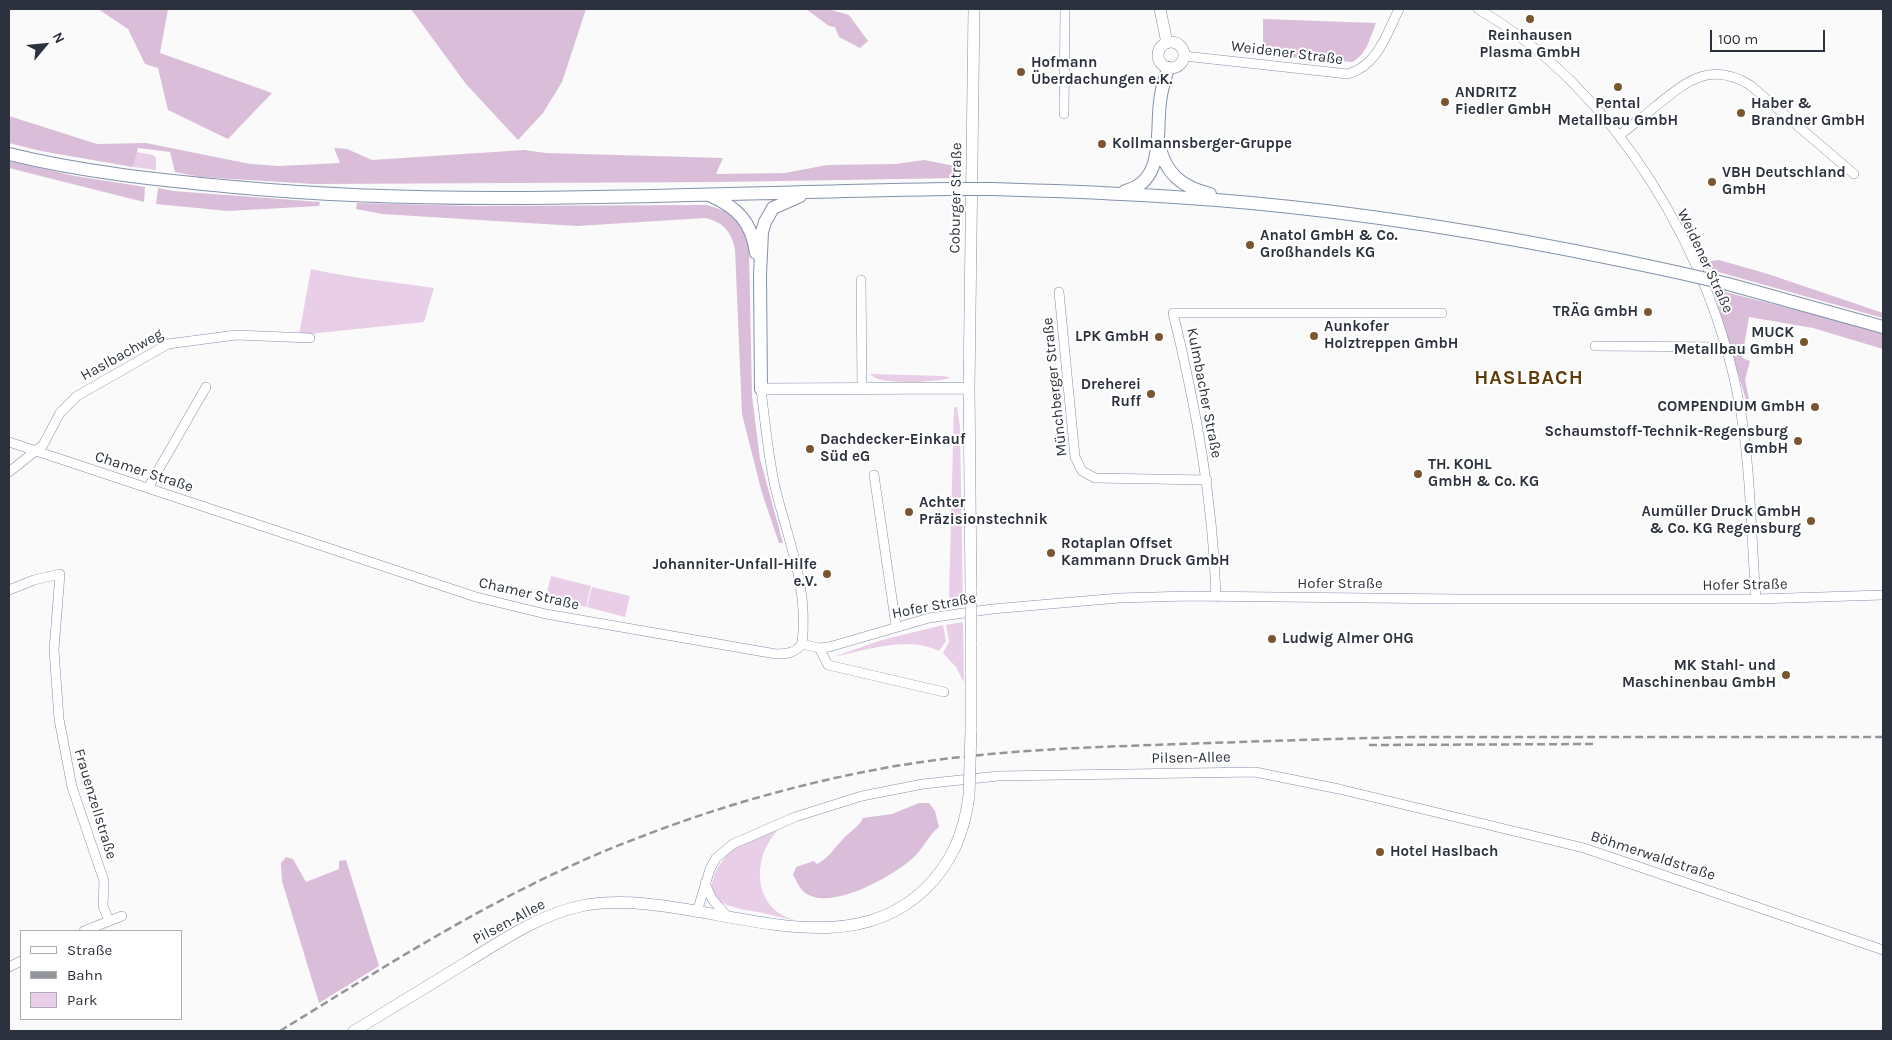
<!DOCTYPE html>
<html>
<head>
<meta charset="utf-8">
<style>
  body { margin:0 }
  #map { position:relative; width:1892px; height:1040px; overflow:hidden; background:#fafafa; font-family:Karla,sans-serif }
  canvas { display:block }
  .frame { position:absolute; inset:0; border:10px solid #2c323d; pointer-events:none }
  .legend { position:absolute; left:20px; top:930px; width:162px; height:90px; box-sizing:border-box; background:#fff; border:1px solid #abadb1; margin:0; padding:6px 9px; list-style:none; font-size:15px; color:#2c323d }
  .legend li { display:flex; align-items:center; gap:10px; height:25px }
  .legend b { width:25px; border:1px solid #abadb1 }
  .north { position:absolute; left:20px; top:20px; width:50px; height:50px; -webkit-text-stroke:4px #fff; paint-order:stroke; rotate:62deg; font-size:14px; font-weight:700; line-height:20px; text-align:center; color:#2c323d }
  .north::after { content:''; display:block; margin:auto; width:18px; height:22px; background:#2c323d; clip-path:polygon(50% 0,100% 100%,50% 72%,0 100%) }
  .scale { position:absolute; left:1710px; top:30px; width:115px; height:22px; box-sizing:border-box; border:2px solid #2c323d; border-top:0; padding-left:6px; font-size:15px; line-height:18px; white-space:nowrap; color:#2c323d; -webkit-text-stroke:4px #fff; paint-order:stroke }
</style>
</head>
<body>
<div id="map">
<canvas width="1892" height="1040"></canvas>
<div class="frame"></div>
<ul class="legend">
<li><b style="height:6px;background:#fff"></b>Straße</li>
<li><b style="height:6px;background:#92959a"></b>Bahn</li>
<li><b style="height:14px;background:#e8cee6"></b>Park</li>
</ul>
<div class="north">N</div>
<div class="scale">100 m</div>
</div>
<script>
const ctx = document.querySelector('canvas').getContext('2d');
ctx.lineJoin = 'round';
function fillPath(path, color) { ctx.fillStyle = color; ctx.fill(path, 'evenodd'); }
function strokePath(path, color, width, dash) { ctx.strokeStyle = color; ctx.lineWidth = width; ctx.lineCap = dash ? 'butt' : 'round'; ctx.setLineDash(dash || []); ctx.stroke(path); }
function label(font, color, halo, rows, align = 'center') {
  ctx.font = font + ' Karla,sans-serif'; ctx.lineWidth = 4; ctx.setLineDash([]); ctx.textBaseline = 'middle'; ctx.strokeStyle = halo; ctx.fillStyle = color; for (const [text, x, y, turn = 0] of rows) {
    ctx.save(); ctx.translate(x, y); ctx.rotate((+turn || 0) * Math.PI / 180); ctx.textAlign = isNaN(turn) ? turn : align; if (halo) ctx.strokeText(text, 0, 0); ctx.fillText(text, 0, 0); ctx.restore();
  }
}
const green = new Path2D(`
  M136,152l17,3 3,3v12l-23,-3z
  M311,269c41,9 82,13 123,19l-10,34 -125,13z
  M870,374l74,2 7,2c-14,4 -73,8 -81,-4z
  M954,407h3l3,20 3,178 -9,1 -5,-10z
  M551,576l40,10 -5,21 -40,-11z
  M592,587l38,9 -5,21 -38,-10z
  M963,622l1,60 -8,-15 -13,-14 6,-11 -3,-17z
  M943,625l3,16 -7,10c-32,-15 -72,-1 -106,6l49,-17z
  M781,827c-30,27 -30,82 14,93 -13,-1 -24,-6 -37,-8 -22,-4 -58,-7 -42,-41 5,-9 11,-17 19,-23 13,-9 31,-14 46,-21z`);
const forest = new Path2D(`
  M98,9h70l-8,44 112,40 -44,46 -60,-29 -10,-42 -13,-4 -17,-35z
  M411,9h175l-24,73 -19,31 -25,27 -52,-56z
  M806,9h22l21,6 19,26 -8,7 -21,-11 -4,-10 -6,-1z
  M1263,19l113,4c-6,15 -9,31 -24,39l-89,-7z
  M9,116l88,28 49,-1 104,21 29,2 61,-3 -6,-15 13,1 25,11 152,-10 22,3 177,5 -7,16 69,-1 42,-8 69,-1 28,-4 36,7v11l-241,4 -406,2 -113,-7 -25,-5 -5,-20 -32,-4 -5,19 -92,-16 -32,-8z
  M9,161l66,15 70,11 -1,15 -135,-34z
  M158,188l15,3 147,11 -1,4 -91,5 -72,-7z
  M357,203l118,3 232,-1 27,9 13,23 2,13 3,146 8,63 23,84h-4l-17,-50 -20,-79 -7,-165c-4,-18 -12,-27 -30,-31l-128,8 -195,-12 -26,-5z
  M1719,260l49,14 115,39v5l-179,-50 6,-7z
  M1713,289l119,30 51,15v15l-70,-21 -64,-11 -7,41 8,3 -5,19 4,19 -3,1z
  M919,803h10l6,8 4,16c-10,8 -14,18 -22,27 -19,20 -90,61 -114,37 -4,-4 -7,-11 -10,-16l3,-8 18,-6 3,3c13,-7 17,-16 27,-26 6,-7 15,-11 19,-20l29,-4z
  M286,857l7,2 13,23 33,-13v-8l7,-1 33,106 -60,37 -37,-122 -1,-18z`);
const minor = new Path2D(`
  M1478,9c137,79 235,245 262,398 11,63 11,129 16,192
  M1184,56l164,18c30,-9 38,-39 51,-65
  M1064,114l1,-105
  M1619,136c12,-10 25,-20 37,-30 31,-25 54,-45 94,-21l104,89
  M861,280l1,108
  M1059,292l16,165 7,14 13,7 112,2
  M1595,346l131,1
  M9,442l467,155 70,17 230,40c11,0 19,-1 26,-10 7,-56 -14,-104 -27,-157 -7,-32 -10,-65 -14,-98
  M9,472l34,-27 17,-32 17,-17 91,-52 68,-9 74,3
  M874,475l22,151
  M148,488l58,-101
  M9,590l25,-10 26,-6 -6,76 5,69 13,68 32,94 -1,25 6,15
  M1216,597c-3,-97 -20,-190 -43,-284h269
  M802,644l17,4 10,-1 100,-29 63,-9 127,-11 70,-2 269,3h298l127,-4
  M819,648l9,17 116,27
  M705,883l7,16 16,18
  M697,912l13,-43 6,-11 17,-14 62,-27 67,-21 61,-12 75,-8 257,-4 84,17 245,59 299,102
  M84,931l38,-15
  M9,967l12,-6`);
const major = new Path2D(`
  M1160,9l7,34
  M1158 55a13 13 0 1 1 26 0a13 13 0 1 1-26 0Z
  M761,389l208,-1
  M971,591l-2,-203 5,-379
  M971,730v-87
  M354,1031c38,-23 75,-46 113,-69 36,-22 72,-47 114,-56 107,-22 254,71 344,-17 27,-26 39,-56 44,-93`);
const highway = new Path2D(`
  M1159,144c6,30 23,43 51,50
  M9,154c73,18 149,26 225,33 237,22 477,5 715,2
  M992,189c100,3 200,7 299,18 130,14 257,37 385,65
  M1125,191c40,-9 31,-57 35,-89 1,-12 5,-23 8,-34
  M709,195c28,12 43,27 47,58
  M1728,284l155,43
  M761,389l-1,-114 2,-43 3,-10 8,-14 27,-12`);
const rail = new Path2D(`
  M1369,745l228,-1
  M280,1031c117,-72 233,-147 363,-195 80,-31 163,-54 247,-69 87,-15 175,-19 262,-22 86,-3 172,-6 257,-8h474`);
const majorBridge = new Path2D(`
  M971,643v-52
  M969,796l2,-66`);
const highwayBridge = new Path2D(`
  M949,189h43
  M1676,272l52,12`);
const markers = [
  [1530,19,5,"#79562f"],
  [1021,72,5,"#79562f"],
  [1618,87,5,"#79562f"],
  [1445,102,5,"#79562f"],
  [1741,113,5,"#79562f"],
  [1102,144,5,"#79562f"],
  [1712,182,5,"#79562f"],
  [1250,245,5,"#79562f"],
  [1648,312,5,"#79562f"],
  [1314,336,5,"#79562f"],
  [1159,337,5,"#79562f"],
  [1804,342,5,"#79562f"],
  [1151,394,5,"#79562f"],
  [1815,407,5,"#79562f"],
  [1798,441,5,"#79562f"],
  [810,449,5,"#79562f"],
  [1418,474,5,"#79562f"],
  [909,512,5,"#79562f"],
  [1811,521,5,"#79562f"],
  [1051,553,5,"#79562f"],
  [827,574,5,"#79562f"],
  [1272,639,5,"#79562f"],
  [1786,675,5,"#79562f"],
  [1380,852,5,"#79562f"]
];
const poiNames = [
  ["Reinhausen",1530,36,"center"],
  ["Plasma GmbH",1530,53,"center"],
  ["Hofmann",1031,63],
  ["Überdachungen e.K.",1031,80],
  ["ANDRITZ",1455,93],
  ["Fiedler GmbH",1455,110],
  ["Pental",1618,104,"center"],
  ["Metallbau GmbH",1618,121,"center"],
  ["Haber &",1751,104],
  ["Brandner GmbH",1751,121],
  ["Kollmannsberger-Gruppe",1112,144],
  ["VBH Deutschland",1722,173],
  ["GmbH",1722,190],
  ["Anatol GmbH & Co.",1260,236],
  ["Großhandels KG",1260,253],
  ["TRÄG GmbH",1638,312,"right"],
  ["Aunkofer",1324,327],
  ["Holztreppen GmbH",1324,344],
  ["MUCK",1794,333,"right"],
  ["Metallbau GmbH",1794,350,"right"],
  ["LPK GmbH",1149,337,"right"],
  ["Dreherei",1141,385,"right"],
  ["Ruff",1141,402,"right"],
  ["COMPENDIUM GmbH",1805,407,"right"],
  ["Schaumstoff-Technik-Regensburg",1788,432,"right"],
  ["GmbH",1788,449,"right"],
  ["Dachdecker-Einkauf",820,440],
  ["Süd eG",820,457],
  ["TH. KOHL",1428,465],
  ["GmbH & Co. KG",1428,482],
  ["Achter",919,503],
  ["Präzisionstechnik",919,520],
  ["Aumüller Druck GmbH",1801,512,"right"],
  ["& Co. KG Regensburg",1801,529,"right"],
  ["Rotaplan Offset",1061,544],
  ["Kammann Druck GmbH",1061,561],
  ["Johanniter-Unfall-Hilfe",817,565,"right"],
  ["e.V.",817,582,"right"],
  ["Ludwig Almer OHG",1282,639],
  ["MK Stahl- und",1776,666,"right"],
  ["Maschinenbau GmbH",1776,683,"right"],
  ["Hotel Haslbach",1390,852]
];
const streetNames = [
  ["Weidener Straße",1287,53,7],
  ["Coburger Straße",956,198,-89],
  ["Weidener Straße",1705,261,65],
  ["Haslbachweg",122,355,-29],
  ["Münchberger Straße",1055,387,-96],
  ["Kulmbacher Straße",1204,393,79],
  ["Chamer Straße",144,472,18],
  ["Hofer Straße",1340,584],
  ["Hofer Straße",1745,585,-1],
  ["Chamer Straße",529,594,13],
  ["Hofer Straße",934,606,-11],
  ["Pilsen-Allee",1191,758,-1],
  ["Frauenzellstraße",95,804,73],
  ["Böhmerwaldstraße",1653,856,18],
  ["Pilsen-Allee",509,922,-28]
];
const districtNames = [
  ["HASLBACH",1529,378]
];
fillPath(green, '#e8cee6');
fillPath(forest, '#dabdd8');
strokePath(minor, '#8291ab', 10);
strokePath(major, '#8291ab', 12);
strokePath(highway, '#8291ab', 14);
strokePath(minor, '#fff', 9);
strokePath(major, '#fff', 11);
strokePath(highway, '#fff', 12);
strokePath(rail, '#92959a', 2.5, [8, 4]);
strokePath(majorBridge, '#8291ab', 12, []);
strokePath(highwayBridge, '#8291ab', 14, []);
strokePath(majorBridge, '#fff', 11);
strokePath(highwayBridge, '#fff', 12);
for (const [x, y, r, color] of markers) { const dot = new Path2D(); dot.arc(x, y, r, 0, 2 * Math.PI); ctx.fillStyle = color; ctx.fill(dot); strokePath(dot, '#fff', 2); }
label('bold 15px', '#2c323d', '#fff', poiNames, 'left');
label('15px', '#2c323d', '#fff', streetNames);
ctx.letterSpacing = '1px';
label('bold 20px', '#613c0a', '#fff', districtNames);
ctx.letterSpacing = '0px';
</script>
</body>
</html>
